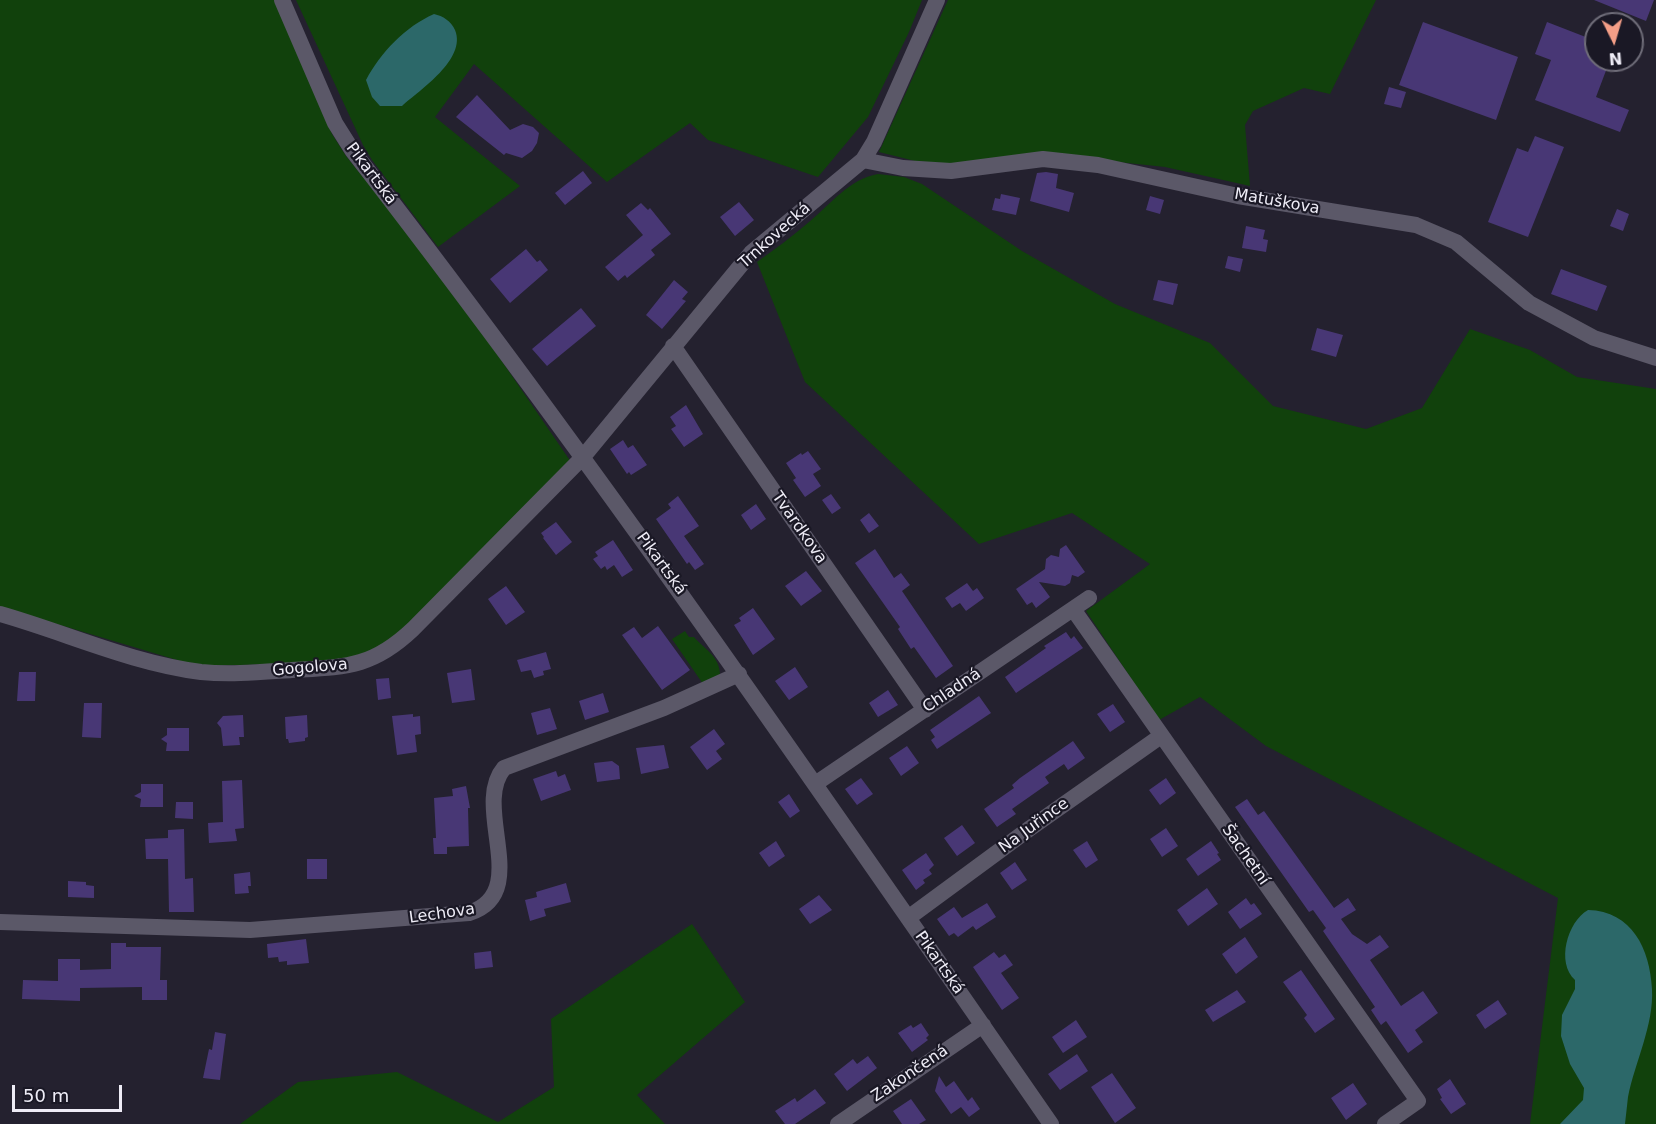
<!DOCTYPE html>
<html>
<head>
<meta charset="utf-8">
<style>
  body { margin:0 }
  #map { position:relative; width:1656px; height:1124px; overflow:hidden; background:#24212f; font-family:"DejaVu Sans",sans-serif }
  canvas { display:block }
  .north { position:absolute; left:1584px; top:12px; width:60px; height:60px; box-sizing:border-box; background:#1a1825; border:2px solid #6f6d79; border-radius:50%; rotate:175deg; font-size:16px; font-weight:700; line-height:24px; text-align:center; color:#eeecf6 }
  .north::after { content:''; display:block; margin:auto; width:21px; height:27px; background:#f49e87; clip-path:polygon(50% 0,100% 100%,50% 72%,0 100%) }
  .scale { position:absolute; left:12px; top:1085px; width:110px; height:27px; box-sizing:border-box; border:3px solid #eeecf6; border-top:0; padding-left:8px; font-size:18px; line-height:21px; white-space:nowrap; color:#eeecf6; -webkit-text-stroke:4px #1a1825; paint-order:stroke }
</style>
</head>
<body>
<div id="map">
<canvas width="1656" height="1124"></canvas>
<div class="north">N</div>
<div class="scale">50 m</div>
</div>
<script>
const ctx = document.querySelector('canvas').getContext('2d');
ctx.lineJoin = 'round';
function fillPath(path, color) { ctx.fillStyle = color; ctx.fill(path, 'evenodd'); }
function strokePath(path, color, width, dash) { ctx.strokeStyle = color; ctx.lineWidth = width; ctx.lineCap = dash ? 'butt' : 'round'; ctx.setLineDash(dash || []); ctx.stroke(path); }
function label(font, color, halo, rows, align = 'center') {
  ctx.font = font + ' "DejaVu Sans",sans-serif'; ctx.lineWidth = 4.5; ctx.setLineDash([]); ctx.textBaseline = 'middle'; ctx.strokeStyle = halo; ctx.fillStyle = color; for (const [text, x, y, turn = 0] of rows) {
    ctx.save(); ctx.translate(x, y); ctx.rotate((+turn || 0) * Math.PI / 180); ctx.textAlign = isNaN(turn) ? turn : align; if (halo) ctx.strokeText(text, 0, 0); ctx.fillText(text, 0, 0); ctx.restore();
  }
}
const green = new Path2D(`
  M0,0h277l55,134 14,22 103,128 122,178 -171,172 -25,18 -52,11 -126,3 -197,-59z
  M296,0h626l-13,32 -41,85 -50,60 -110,-37 -18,-17 -83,59 -133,-118 -39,53 85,69 -82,61 -66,-87 -9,-15z
  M948,0h428l-46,94 -26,-6 -51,23 -8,14 5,61 -85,-19 -121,-13 -92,10 -37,-3 -36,-9z
  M878,174l26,3 18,7 100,67 93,53 95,39 63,63 93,23 56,-21 48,-79 60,21 47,27 79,12v735h-126l28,-226 -292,-152 -66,-49 -41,23 -73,-109 64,-47 -78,-51 -93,31 -174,-162 -48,-120c18,-13 36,-26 52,-40 22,-18 40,-43 69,-48z
  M685,631l4,6h5c10,12 26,19 26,38l-17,9 -31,-45z
  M692,924l53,78 -108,93 28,29h-425l58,-42 99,-10 101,50 56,-35 -3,-68z`);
const water = new Path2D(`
  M434,14c9,2 17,7 21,16 12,29 -35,60 -53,76h-22l-8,-9 -6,-17c15,-28 39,-53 68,-66z
  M1588,910c44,1 62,39 64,79 2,36 -17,73 -24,108 -1,9 -2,18 -3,27h-65l23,-24 1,-12 -14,-24 -9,-28 1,-21 13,-26v-9c-19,-17 -8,-58 13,-70z`);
const building = new Path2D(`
  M1594,0h60l-8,21z
  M1423,22l95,35 -22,63 -97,-35z
  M1547,22l49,19v19h14l-14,37 33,13 -9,22 -85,-32 16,-40 -16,-6z
  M1389,87l17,5 -5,16 -17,-4z
  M477,95l33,35 13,-6 10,3 6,6 -2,10 -5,8 -10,7 -16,-5 -2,2 -48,-38z
  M1535,136l29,11 -36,90 -40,-15 29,-74 11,4z
  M583,171l9,12 -27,22 -10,-12z
  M1046,172l12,2 -2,14 18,5 -5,19 -39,-11 7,-28z
  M1001,194l19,4 -4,17 -24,-5 3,-12 5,1z
  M1150,196l14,4 -4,14 -14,-4z
  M739,202l15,18 -19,16 -15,-19z
  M641,203l7,7 2,-2 21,26 -20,16 4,5 -28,23 -2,-3 -7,6 -13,-14 38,-32 -17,-20z
  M1617,209l12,5 -6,17 -13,-5z
  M1246,226l19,4 -2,9 5,1 -2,12 -24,-4z
  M526,249l11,13 3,-2 8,10 -38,33 -20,-24z
  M1228,256l15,3 -3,13 -15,-4z
  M1561,269l46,17 -10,25 -46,-17z
  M674,280l14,12 -6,7 4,2 -24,28 -16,-14z
  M1158,280l20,4 -5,21 -20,-5z
  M581,308l15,18 -49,40 -15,-17z
  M1317,328l26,7 -7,22 -25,-7z
  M686,405l17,29 -19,13 -13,-18 5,-3 -6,-9z
  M623,440l5,8 5,-3 14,20 -16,10 -2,-3 -2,2 -17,-25z
  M808,451l13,18 -8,5 8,12 -16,11 -12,-17 3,-2 -10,-15 15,-10 1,2z
  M831,494l10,14 -9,6 -10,-14z
  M678,496l21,30 -15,10 20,28 -9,6 -6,-8 -2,2 -31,-45 15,-11 -3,-4z
  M756,504l10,15 -15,11 -10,-15z
  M869,513l10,13 -10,7 -9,-13z
  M556,522l16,20 -16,13 -13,-17 1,-1 -3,-4z
  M613,540l20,30 -11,7 -8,-12 -7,5 -2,-4 -4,3 -8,-10 5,-3 -3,-4z
  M1066,545l19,27 -7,5 -6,-2 -2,8 -5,3 -26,-4 11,15 -14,11 -4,-6 -5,3 -11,-16 29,-20 1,-10 5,-4 8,2 1,-8z
  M875,549l19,29 7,-5 9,12 -8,6 51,75 -17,12 -22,-31 -3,2 -13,-20 2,-2 -45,-64z
  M806,571l16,20 -21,15 -16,-20z
  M967,583l6,8 4,-3 7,10 -18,13 -6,-8 -8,5 -7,-10z
  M506,586l19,26 -19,13 -18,-26z
  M753,608l22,31 -22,16 -19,-30 7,-4 -2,-3z
  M658,626l32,44 -28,20 -40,-55 12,-8 8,11z
  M1066,632l5,7 3,-3 9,12 -67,45 -11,-16 41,-29 -2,-2z
  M546,652l5,17 -8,2 1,4 -10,3 -3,-8 -10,2 -4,-12z
  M795,667l13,20 -19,13 -14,-19z
  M471,669l4,31 -23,3 -5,-30z
  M19,672h17l-1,29h-18z
  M389,678l2,20 -13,2 -2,-21z
  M888,690l10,15 -20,12 -9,-14z
  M603,693l6,19 -24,8 -6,-19z
  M979,696l12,17 -54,36 -6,-9 4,-3 -5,-7z
  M84,703h18l-1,35 -19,-1z
  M1113,704l12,18 -15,10 -13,-18z
  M550,708l7,21 -20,6 -6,-22z
  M413,714v3l7,-1 1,18 -6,1 2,17 -20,3 -5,-39z
  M243,715l1,22h-5l1,8 -17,1 -2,-18 -4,-5 6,-7z
  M307,715l1,22 -3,1v3l-16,2 -1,-4h-2l-1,-22z
  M167,728h22v23h-23l1,-8 -6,-4 6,-4z
  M714,729l11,15 -9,7 6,8 -15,11 -17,-23z
  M1073,741l12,17 -17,12 -4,-6 -19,13 4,6 -37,26 4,5 -19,13 -13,-18 30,-21 -2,-3 8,-7z
  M664,745l5,23 -28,6 -5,-26z
  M907,746l12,17 -18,13 -12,-18z
  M612,761l7,5 1,13 -23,3 -3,-19z
  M556,771l2,6 7,-3 6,16 -30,11 -8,-22z
  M861,778l12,16 -16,11 -12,-16z
  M1166,778l10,15 -16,12 -11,-15z
  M242,780l2,48 -9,1 2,12 -28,2 -1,-20 15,-1 -1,-41z
  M141,784h22v23h-23l1,-8 -7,-3 7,-4z
  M466,786l4,22h-2l1,38 -22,1v7h-13l-1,-16h3l-2,-40 19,-2 -1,-7z
  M789,794l11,17 -10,7 -12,-16z
  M1247,799l11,16 6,-4 70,97 14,-10 8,12 -15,9 11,15 15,10 13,-9 9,12 -19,13 31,46 22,-15 15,22 -23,17 8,12 -15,11 -22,-32 -5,4 -10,-15 4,-3 -52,-76 3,-3 -13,-18 -4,2 -74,-105z
  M176,802h17v17l-18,-1z
  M962,825l13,18 -18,13 -13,-18z
  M1166,828l12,18 -16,11 -12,-18z
  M184,829l1,50 8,-1 1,34h-25l-1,-53h-22l-1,-20 23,-1v-8z
  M776,841l9,15 -16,11 -10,-14z
  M1087,841l11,19 -12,8 -13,-18z
  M1211,841l8,12 -2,1 4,6 -23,16 -12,-17z
  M926,853l8,12 -5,5 3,4 -9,6 2,3 -9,7 -14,-20z
  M307,859h20v20h-20z
  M1015,862l12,18 -15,10 -12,-17z
  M250,872l1,14h-3l1,7 -14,1 -1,-20z
  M68,881l18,1v3l8,1v12l-26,-1z
  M566,883l5,19 -27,7 2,7 -16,5 -5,-21 12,-3 -1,-5z
  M1207,888l11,16 -30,22 -11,-16z
  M819,895l13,15 -22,14 -11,-15z
  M1246,898l5,7 3,-2 8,11 -22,15 -12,-17z
  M987,903l9,14 -20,13 -3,-4 -15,11 -4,-4 -5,3 -12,-17 17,-12 8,11z
  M1245,937l13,20 -22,17 -14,-20z
  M306,939l3,24 -22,2v-4l-8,1 -1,-5 -10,1 -1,-14z
  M111,943h15v4h35l-1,33h7v20h-25v-13l-62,1v13l-58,-2 1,-19 35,1v-22h22v11l31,-1z
  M491,951l2,16 -18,2 -1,-16z
  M994,952l5,6 6,-4 8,11 -12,8 18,25 -17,12 -29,-43z
  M1301,970l34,49 -20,14 -11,-15 3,-3 -24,-33z
  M1237,990l9,12 -33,20 -8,-12z
  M1498,1000l9,14 -22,15 -9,-14z
  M1076,1020l11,17 -24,16 -11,-16z
  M921,1023l8,12 -3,3 2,2 -16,12 -14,-19 13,-8 2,3z
  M215,1032l11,2 -6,46 -17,-2 6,-29 3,1z
  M1077,1054l11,17 -28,19 -12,-16z
  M868,1056l9,12 -30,23 -13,-17 19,-15 4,5z
  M1112,1073l24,35 -21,15 -24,-36z
  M939,1076l7,11 8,-6 14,20 4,-4 8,12 -11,8 -8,-10 -10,7 -16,-23z
  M1450,1079l16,25 -15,10 -11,-15 2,-1 -5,-9z
  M1353,1083l14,21 -21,16 -15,-22z
  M815,1089l11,14 -31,21h-10l-10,-13 20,-13 2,4z
  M911,1099l15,21 -7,4h-17l-9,-13z`);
const street = new Path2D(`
  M282,0l53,123 17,27c245,316 471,645 699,974
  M863,160l40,8 48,3 92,-12 55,6 140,31 178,29 40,17 73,61 65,35 62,20
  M673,346l252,364
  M1073,609l345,492 -33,23
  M0,614c67,19 131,49 201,58 30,3 61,0 91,-2 53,-3 80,-2 121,-41l170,-172 168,-204 112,-93 11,-18 63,-142
  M815,784l274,-186
  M908,918l121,-89 132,-93
  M0,922l250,8 219,-17c64,-20 2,-106 35,-145l160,-60 75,-34
  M838,1124l145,-99`);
const streetNames = [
  ["Pikartská",371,174,53],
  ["Matuškova",1277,202,10],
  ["Trnkovecká",775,236,-42],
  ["Tvardkova",799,528,55],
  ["Pikartská",661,564,54],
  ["Gogolova",310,668,-5],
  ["Chladná",952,691,-34],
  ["Na Juřince",1034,826,-36],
  ["Šachetní",1245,855,55],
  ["Lechova",442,914,-8],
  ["Pikartská",939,963,55],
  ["Zakončená",910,1074,-34]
];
fillPath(green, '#11410c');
fillPath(water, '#2c6869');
fillPath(building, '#483775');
strokePath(street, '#5b5868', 16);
label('16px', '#eeecf6', '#1a1825', streetNames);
</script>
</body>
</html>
